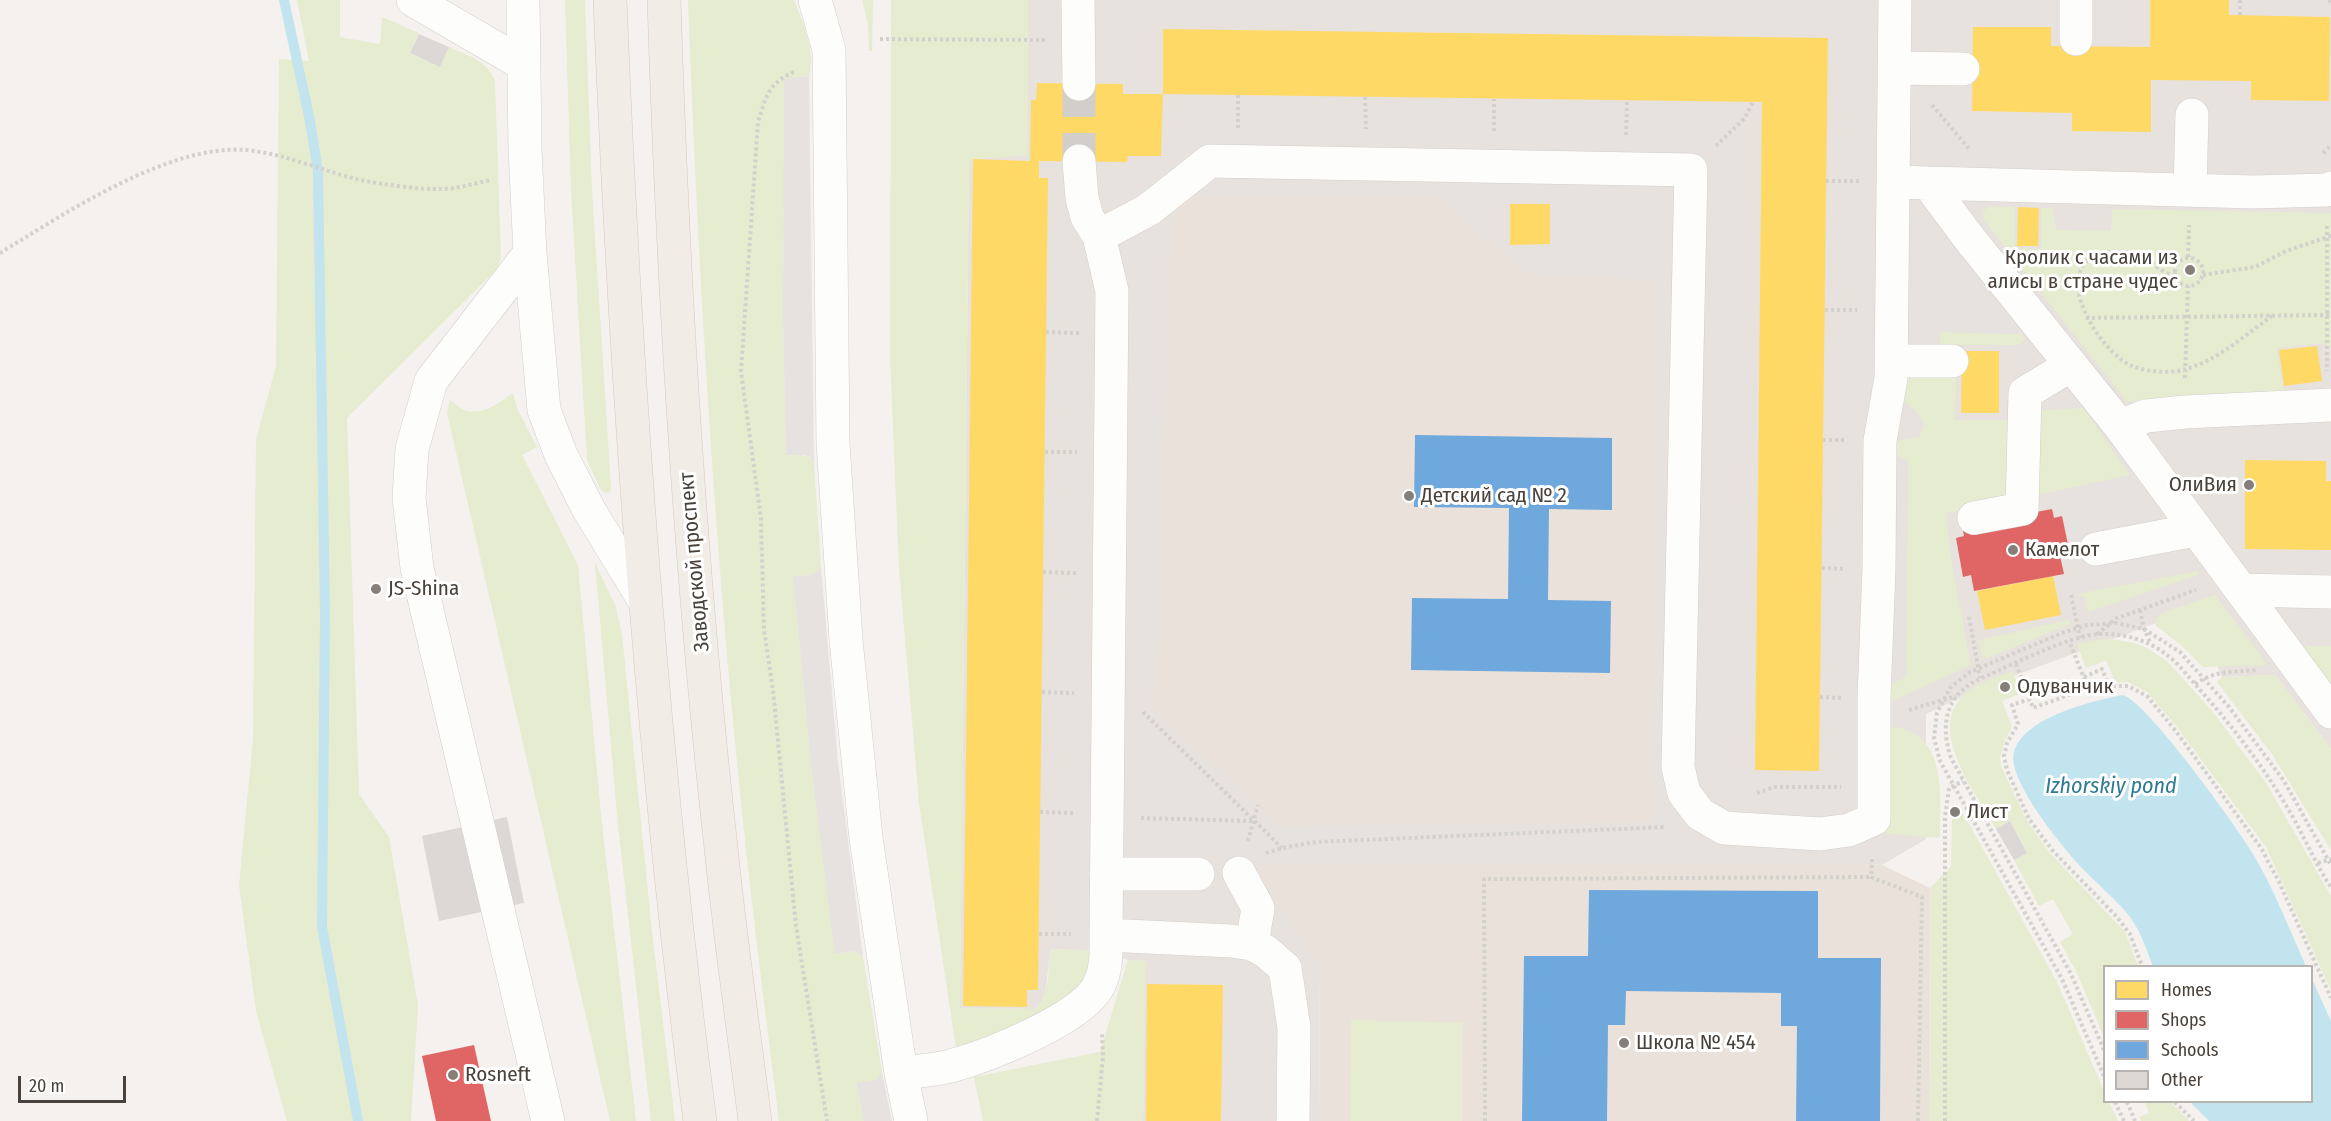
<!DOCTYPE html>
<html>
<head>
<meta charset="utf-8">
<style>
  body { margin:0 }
  #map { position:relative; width:2331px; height:1121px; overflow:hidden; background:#f4f1ee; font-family:"Fira Sans Condensed",sans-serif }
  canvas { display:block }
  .legend { position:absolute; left:2103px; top:965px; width:210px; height:138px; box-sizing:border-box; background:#fff; border:2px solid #b7b3b0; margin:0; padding:8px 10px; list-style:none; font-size:18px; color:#4a413a }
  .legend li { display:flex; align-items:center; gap:12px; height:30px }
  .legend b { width:30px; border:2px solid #b7b3b0 }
  .scale { position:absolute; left:18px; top:1076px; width:108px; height:27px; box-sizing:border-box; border:3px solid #4a413a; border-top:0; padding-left:8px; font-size:18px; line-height:21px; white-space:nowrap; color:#4a413a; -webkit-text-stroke:4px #fff; paint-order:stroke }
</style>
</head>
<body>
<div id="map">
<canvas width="2331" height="1121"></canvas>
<ul class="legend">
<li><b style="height:16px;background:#ffd966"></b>Homes</li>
<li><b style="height:16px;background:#e06666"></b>Shops</li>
<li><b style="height:16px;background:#6fa8dc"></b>Schools</li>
<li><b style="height:16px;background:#dcd8d5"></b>Other</li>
</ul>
<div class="scale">20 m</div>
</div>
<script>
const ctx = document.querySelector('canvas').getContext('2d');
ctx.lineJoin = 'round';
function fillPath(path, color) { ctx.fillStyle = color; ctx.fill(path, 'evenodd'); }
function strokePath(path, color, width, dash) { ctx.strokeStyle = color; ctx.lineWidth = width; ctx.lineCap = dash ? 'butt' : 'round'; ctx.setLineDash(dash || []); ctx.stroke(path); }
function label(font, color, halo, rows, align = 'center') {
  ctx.font = font + ' "Fira Sans Condensed",sans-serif'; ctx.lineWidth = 6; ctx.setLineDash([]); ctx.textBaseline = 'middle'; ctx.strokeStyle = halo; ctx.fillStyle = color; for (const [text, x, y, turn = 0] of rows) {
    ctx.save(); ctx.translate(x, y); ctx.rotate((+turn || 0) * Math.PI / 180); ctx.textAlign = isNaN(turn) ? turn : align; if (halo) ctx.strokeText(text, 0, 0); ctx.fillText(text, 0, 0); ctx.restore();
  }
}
const residential = new Path2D(`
  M1028,0h1303v749l-56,-74 -53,2 -28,-68 -213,79 -55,26v125l-44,26 -10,-1 -612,10 59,91 1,156h-177l2,-160 -17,-1 -28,-9 -49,-2 -6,44 -4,11 -6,5 -75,-1 9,-849 58,-111z`);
const education = new Path2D(`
  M1433,194l95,80 130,6 -6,542 -371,4 -127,-115 19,-513z
  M1275,863l597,1 10,1 48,23 -1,233h-609l-1,-156 -60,-91 3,-9z`);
const green = new Path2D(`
  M297,0h43v37l40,7 2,-27 37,16 -9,20 30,14 9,-20c18,8 39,14 46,34l6,177 -4,11 -150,149 12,376 30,43 29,168 -7,116h-124l-31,-110 -17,-126 14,-146 3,-299 20,-74 3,-307 30,2z
  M565,0h20l7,190 19,298 -1,4 -4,1 -5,-3 -14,-30 -16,-269z
  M688,0h106c9,22 22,52 15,76l-24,3 -2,240 3,136c12,1 21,-3 28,8l7,104 -9,8 -19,1 18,189 25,189 19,-3 8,6 19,115 -6,8 -20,4 8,37h-85c-10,-79 -20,-157 -29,-236 -33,-294 -51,-590 -62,-885z
  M862,0h11l-1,51h-3l-1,-26z
  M891,0h137v155l-59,5 -9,848 75,1c15,-11 13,-42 16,-60l49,2 -2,18 -43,45 -99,34 -37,-245 -20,-235 -9,-210z
  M1989,207h26v41l26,1v-41h12l3,22 55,1 1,-22 219,4v135l-8,-5 -46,5 8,50 -158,4 -143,-182 -1,-9z
  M1940,332l79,2 4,1 1,6 -5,4h-79z
  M1910,376h46l-1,44h59l-9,85 -59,8 6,52 19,100 -90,41v-18l25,-11 2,-216 -19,-10 2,-9 28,-5 5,-12 -6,-12 -14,-12 1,-20z
  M513,393l4,15 20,39 -15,8 56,110 23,250 35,306h-26l-163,-708 3,-13c5,3 11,10 17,11 17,4 33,-9 46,-18z
  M2083,408l47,67 -94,20 -6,-84z
  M595,563l20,42 7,29 30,298 23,189h-24l-34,-306z
  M2198,571l2,3 -112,38 -4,-16 -6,1v-3z
  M2215,595l53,70 -65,2 -21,-21 -26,-20v-7l6,-6z
  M2069,620l1,4 -87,36 -4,-20z
  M2095,640l16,-1 23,4 13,5 20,13 46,51 53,71 65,113v94l-65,-143 -89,-120 -30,-35 -19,-10h-13l-9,-22 -20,8 -9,-24z
  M2300,646h31v41z
  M2012,671l10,22 -20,8 10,26 -8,15 -4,16 1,8 26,55 23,32 75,79 13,34h-34v71l-27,-64 -17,-31 13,-8 -20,-35 -14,7 -25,-46 13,-8 -17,-31 -14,8c-21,-38 -78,-108 -22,-142 12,-7 26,-11 38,-16z
  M2275,675l56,74v101l-59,-96 -55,-72 5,-5z
  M1896,727c52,9 44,71 44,111l-61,-5 6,-104z
  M1962,814l2,1 93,167 47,109v11h5l9,19h-189l1,-233 21,-21 1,-47 5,-5z
  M1128,960l18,1 -3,160h-160l-9,-44 126,-25z
  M1351,1020l112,3 -1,98h-112z
  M2145,1102h26l18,19h-48l-2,-4 10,-4z`);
const parking = new Path2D(`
  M809,76l5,387 -4,-6 -6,-2h-18l-3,-136 1,-240z
  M1912,215h21l-1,130h-22z
  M1940,220l79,114 -79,-2z
  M1889,451l19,10 -2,216 -25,11z
  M2128,478l67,89 -115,21 -21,-95z
  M821,567l17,195 25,195 -8,-6 -20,3 -24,-189 -18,-189 19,-1z
  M882,1072l10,49h-28l-8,-38 20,-3z`);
const water = new Path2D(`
  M2123,695c23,6 115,133 130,159 21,35 36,75 53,112h-153c-7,-17 -12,-34 -23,-49 -14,-18 -32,-32 -48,-49 -18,-19 -76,-89 -68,-116 10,-35 78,-51 109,-57z
  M2312,979l19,42v100h-122l-19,-19h122z`);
const homes = new Path2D(`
  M2150,0h79v15l101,2 -1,84 -78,-1v-19l-100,-1v52l-79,-1v-18l-100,-2 1,-84h78v19l99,1z
  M1163,29l665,9 -9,733 -64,-1 7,-668 -599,-8 -2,62h-33l-1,6 -88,-1v17h9l-10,812h-11v17l-64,-1 10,-847 57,2 1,-61h5l1,-17 86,1v10h40z
  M1510,204h40v40l-40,1z
  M2018,207l21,1 -1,38h-21z
  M2317,346l5,35 -38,5 -5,-36z
  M1962,351h37v62h-38z
  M2245,460l81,1v20h5v69l-86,-1z
  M2053,576l8,39 -76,15 -8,-39z
  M1147,984l76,1 -2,136h-75z`);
const shops = new Path2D(`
  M2052,509l2,9 8,-2 8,38 -10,2 4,18 -90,17 -3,-16 -8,2 -7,-39 8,-2 -2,-10z
  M474,1045l17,76h-55l-14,-65z`);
const schools = new Path2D(`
  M1415,435l197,3v72l-63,-1 -1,91 63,1 -1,72 -199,-3 1,-72 96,1 1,-91 -95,-1z
  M1589,890l229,1v67h63l-1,163h-84l1,-95h-16v-33l-155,-2 -1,34h-17l-1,96h-85l2,-165h64z`);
const stream = new Path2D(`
  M284,0l26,121 8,50 7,443 -3,313 36,194`);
const building = new Path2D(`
  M419,34l30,13 -9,20 -30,-14z
  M507,817l17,86 -85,18 -17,-85z
  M2010,821l17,32 -13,7 -18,-31z`);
const minorTunnel = new Path2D(`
  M1079,84v77`);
const path = new Path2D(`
  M2329,0l2,3
  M2240,15v-15
  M880,39l165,1
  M794,72c-26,11 -28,25 -36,50l-17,249 20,148 3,111 9,60 23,236 31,195
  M1365,97l1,32
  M1932,105l38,45
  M1238,128v-33
  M1494,131v-32
  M1626,135l1,-35
  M1716,146l28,-27 9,-17
  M2323,153l8,-8
  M1826,181h33
  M2327,226v145
  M0,253c64,-39 169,-109 245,-103 39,3 77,21 115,30 20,4 61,10 82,9 16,0 33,-6 49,-9
  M2188,257l1,-32
  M2175 272a14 14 0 1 1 28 0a14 14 0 1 1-28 0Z
  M2203,275l52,-8 31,-16 45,-15
  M2175,276c-26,-7 -23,-26 -57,-24 -5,0 -13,0 -18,1 -52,19 1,100 32,113 16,6 38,8 54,3 32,-9 59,-34 86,-53
  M1825,310h32
  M2086,318l245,-3
  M1046,332l33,1
  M2185,378l3,-92
  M1823,440h24
  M1045,452h32
  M1822,568l23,1
  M1043,572l33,1
  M2071,595l9,43
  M2140,610l4,19 7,15
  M1969,617l11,61
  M2097,634l20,-16 79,-28
  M2016,664l17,44 55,-20 -19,-47
  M2084,677l18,-8 7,17h19l19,10 28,34 86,118 18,34 52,116
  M2195,684c21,-14 38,-12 62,-14
  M1042,692l32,1
  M1820,697l21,1
  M2030,699l-18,6 6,19 -11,19 -3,13 3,14 22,49 24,32 64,66 13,17 12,32
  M1909,710l47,-14
  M1143,712l139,136
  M1757,793l17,-6h67
  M1040,812l34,1
  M1141,818l112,3
  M1248,841l10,-36
  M1266,853l16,-5 34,-6 349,-15
  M1872,859l-1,18 51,20 -4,224
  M2318,863l13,-4
  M1039,934h32
  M2104,1050l-33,-76 -120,-216c-12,-36 -4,-66 33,-81 30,-13 84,-41 115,-43 22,-1 46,5 64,18 15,10 26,26 38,39 32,36 61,74 86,116 16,26 27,55 44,80
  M2104,1076l-42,-97 -122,-218 -6,-23 3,-25 13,-25 20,-16 92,-39 25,-8 29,-2 28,6 36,23 49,55 55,74 47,84
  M2115,1102l9,19
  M2127,1102l8,19
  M2175,1102l19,19
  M1097,1121l6,-64 -1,-25
  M1485,1121l-1,-242 387,-2
  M1945,1121v-304l4,-29 14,-7`);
const minor = new Path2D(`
  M413,0l110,64
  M523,0l2,149 5,104 14,157 17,45 28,55 55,90
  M815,0l14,50 4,393 13,197 20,198 35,235 10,48
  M1078,0l1,84
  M2076,39v-39
  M1895,68l68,1
  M1079,161l3,37 5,19 12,19 13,55 -6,644 125,6 21,3 13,7 20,17 9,60 -1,93
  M1894,182l34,1 41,55 151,188 211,286
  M1928,183l326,9 73,-2 4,-2
  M2190,190l2,-75
  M1099,236l49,-26 62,-49 481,9 -13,597 6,26 16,21 24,14 96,6 29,-4 25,-11v-121l5,-129 1,-128 11,-63 4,-378
  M530,253l-99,128 -19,68 -3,49 8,70 131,553
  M1891,361h61
  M2120,426l26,-10 39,-4 146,-7
  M1974,518l48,-9 3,-116 46,-28
  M2096,549l99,-19
  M2241,590l90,2
  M1239,873l19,35 -6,36
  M1106,874h92
  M901,1073c17,-2 34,-3 50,-7 36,-10 132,-47 148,-81 8,-16 7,-33 7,-50`);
const major = new Path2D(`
  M610,0c15,375 41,748 90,1121
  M664,0c9,286 26,573 58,857 9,88 22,176 33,264`);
const markers = [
  [2190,270,6,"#867f79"],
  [2249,485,6,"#867f79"],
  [1409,496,6,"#867f79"],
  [2013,550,6,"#867f79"],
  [376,589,6,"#867f79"],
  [2005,687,6,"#867f79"],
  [1955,812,6,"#867f79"],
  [1624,1043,6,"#867f79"],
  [453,1075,6,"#867f79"]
];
const poiNames = [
  ["Кролик с часами из",2178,258,"right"],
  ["алисы в стране чудес",2178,282,"right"],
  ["ОлиВия",2237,485,"right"],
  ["Детский сад № 2",1421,496],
  ["Камелот",2025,550],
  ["JS-Shina",388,589],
  ["Одуванчик",2017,687],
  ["Лист",1967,812],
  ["Школа № 454",1636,1043],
  ["Rosneft",465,1075]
];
const streetNames = [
  ["Заводской проспект",695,562,-95]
];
const waterNames = [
  ["Izhorskiy pond",2111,787]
];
fillPath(residential, '#e7e2dd');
fillPath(education, '#eae2da');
fillPath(green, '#e6ecd0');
fillPath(parking, '#e6e2df');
fillPath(water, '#c2e4ef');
fillPath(homes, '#ffd966');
fillPath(shops, '#e06666');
fillPath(schools, '#6fa8dc');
strokePath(stream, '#c2e4ef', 10);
fillPath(building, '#dcd8d5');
strokePath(minorTunnel, '#d2ceca', 33, [33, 16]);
strokePath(minor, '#d2cfcc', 34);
strokePath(major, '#d5c9bc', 34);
strokePath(path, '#d3d1cc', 4, [3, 3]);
strokePath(minor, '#fdfdfc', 33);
strokePath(major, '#f1ede6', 33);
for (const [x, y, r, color] of markers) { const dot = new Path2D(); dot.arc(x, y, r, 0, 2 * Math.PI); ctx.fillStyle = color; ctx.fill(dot); strokePath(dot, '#fff', 2); }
label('21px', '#4a413a', '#fff', poiNames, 'left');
label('21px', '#4a413a', '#fff', streetNames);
label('italic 22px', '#2f7a93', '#fff', waterNames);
</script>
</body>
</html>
